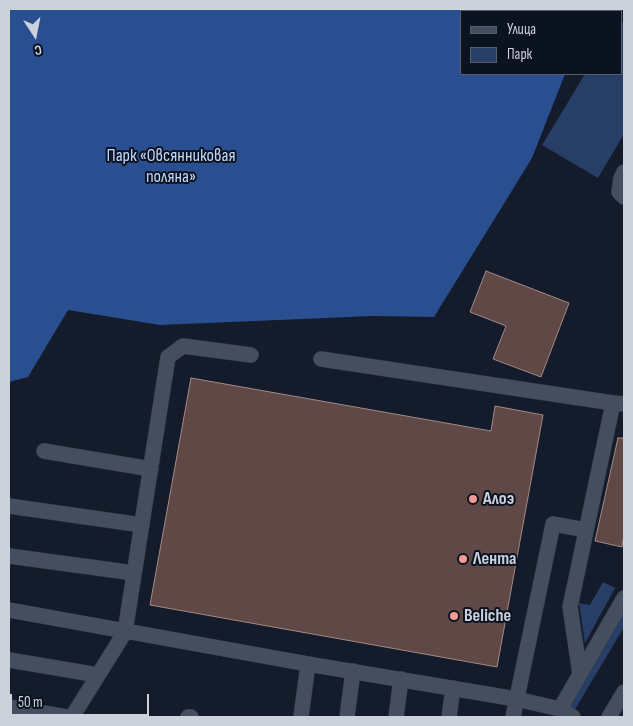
<!DOCTYPE html>
<html>
<head>
<meta charset="utf-8">
<style>
  body { margin:0 }
  #map { position:relative; width:633px; height:726px; overflow:hidden; background:#141c2b; font-family:"Sofia Sans Condensed",sans-serif }
  canvas { display:block }
  .frame { position:absolute; inset:0; border:10px solid #ccd2dc; pointer-events:none }
  .legend { position:absolute; left:460px; top:10px; width:162px; height:65px; box-sizing:border-box; background:#0b1321; border:1px solid #585f6c; margin:0; padding:6px 9px; list-style:none; font-size:15px; color:#ccd2dc }
  .legend li { display:flex; align-items:center; gap:10px; height:25px }
  .legend b { width:25px; border:1px solid #585f6c }
  .north { position:absolute; left:10px; top:10px; width:50px; height:50px; -webkit-text-stroke:4px #0b1321; paint-order:stroke; rotate:169deg; font-size:14px; font-weight:700; line-height:20px; text-align:center; color:#ccd2dc }
  .north::after { content:''; display:block; margin:auto; width:18px; height:22px; background:#ccd2dc; clip-path:polygon(50% 0,100% 100%,50% 72%,0 100%) }
  .scale { position:absolute; left:10px; top:694px; width:139px; height:22px; box-sizing:border-box; border:2px solid #ccd2dc; border-top:0; padding-left:6px; font-size:15px; line-height:18px; white-space:nowrap; color:#ccd2dc; -webkit-text-stroke:4px #0b1321; paint-order:stroke }
</style>
</head>
<body>
<div id="map">
<canvas width="633" height="726"></canvas>
<div class="frame"></div>
<ul class="legend">
<li><b style="height:6px;background:#444e5f"></b>Улица</li>
<li><b style="height:14px;background:#273e67"></b>Парк</li>
</ul>
<div class="north">С</div>
<div class="scale">50 m</div>
</div>
<script>
const g = document.querySelector('canvas').getContext('2d');
g.lineJoin = 'round';
function paint(path, color) {
  g.fillStyle = color;
  g.fill(path, 'evenodd');
}
function toPath(rows) {
  const path = new Path2D();
  for (const r of rows) {
    path.moveTo(r[0], r[1]);
    for (let i = 2; i < r.length; i += 2) path.lineTo(r[i], r[i + 1]);
  }
  return path;
}
function strokePath(path, color, width, dash) {
  g.strokeStyle = color;
  g.lineWidth = width;
  g.lineCap = dash ? 'butt' : 'round';
  g.setLineDash(dash || []);
  g.stroke(path);
}
function write(font, color, halo, rows, align = 'center') {
  g.font = font + ' "Sofia Sans Condensed",sans-serif';
  g.lineWidth = 4;
  g.setLineDash([]);
  g.textBaseline = 'middle';
  g.strokeStyle = halo;
  g.fillStyle = color;
  for (const [text, x, y, turn = 0] of rows) {
    g.save();
    g.translate(x, y);
    g.rotate((+turn || 0) * Math.PI / 180);
    g.textAlign = isNaN(turn) ? turn : align;
    if (halo) g.strokeText(text, 0, 0);
    g.fillText(text, 0, 0);
    g.restore();
  }
}
paint(toPath([
  [622,22,624,24,624,134,598,178,542,145,585,74,622,74],
  [603,582,615,588,585,643,579,603,590,605],
  [624,610,624,627,574,711,567,706]
]), '#273e67');
paint(toPath([
  [9,9,590,9,589,11,462,11,462,74,565,74,532,158,434,317,373,316,160,325,68,310,28,377,9,382]
]), '#2a4f90');
const building = toPath([
  [486,271,569,303,541,377,493,359,506,326,470,312,486,271],
  [191,378,491,431,495,406,543,415,497,667,150,605,191,378],
  [618,438,624,438,624,535,622,547,595,541,618,438]
]);
paint(building, '#5f4846');
strokePath(building, '#a38986', 1);
const minor = toPath([
  [624,172,621,178,619,192,624,197],
  [321,359,613,403],
  [44,451,151,469],
  [9,506,142,525],
  [9,556,134,573],
  [9,610,308,664,516,699,560,709,573,717],
  [9,660,98,675],
  [580,674,570,607,613,403,624,404],
  [9,707,67,717],
  [560,709,624,598],
  [72,717,125,632,168,357,183,346,251,355],
  [188,717,191,717],
  [301,717,308,664],
  [347,717,353,671],
  [396,717,401,679],
  [449,717,453,688],
  [513,717,553,524,586,530],
  [609,717,624,692]
]);
strokePath(minor, '#323743', 16);
strokePath(minor, '#444e5f', 15);
for (const [x, y, r, color] of [
  [473,499,5,"#f59c92"],
  [463,559,5,"#f59c92"],
  [454,616,5,"#f59c92"]
]) {
  const dot = new Path2D();
  dot.arc(x, y, r, 0, 2 * Math.PI);
  g.fillStyle = color;
  g.fill(dot);
  strokePath(dot, '#0b1321', 2);
}
write('18px', '#c1d8fe', '#0b1321', [
  ["Парк «Овсянниковая",171,156],
  ["поляна»",171,177]
]);
write('bold 18px', '#ccd2dc', '#0b1321', [
  ["Алоэ",483,499],
  ["Лента",473,559],
  ["Beliche",464,616]
], 'left');
</script>
</body>
</html>
